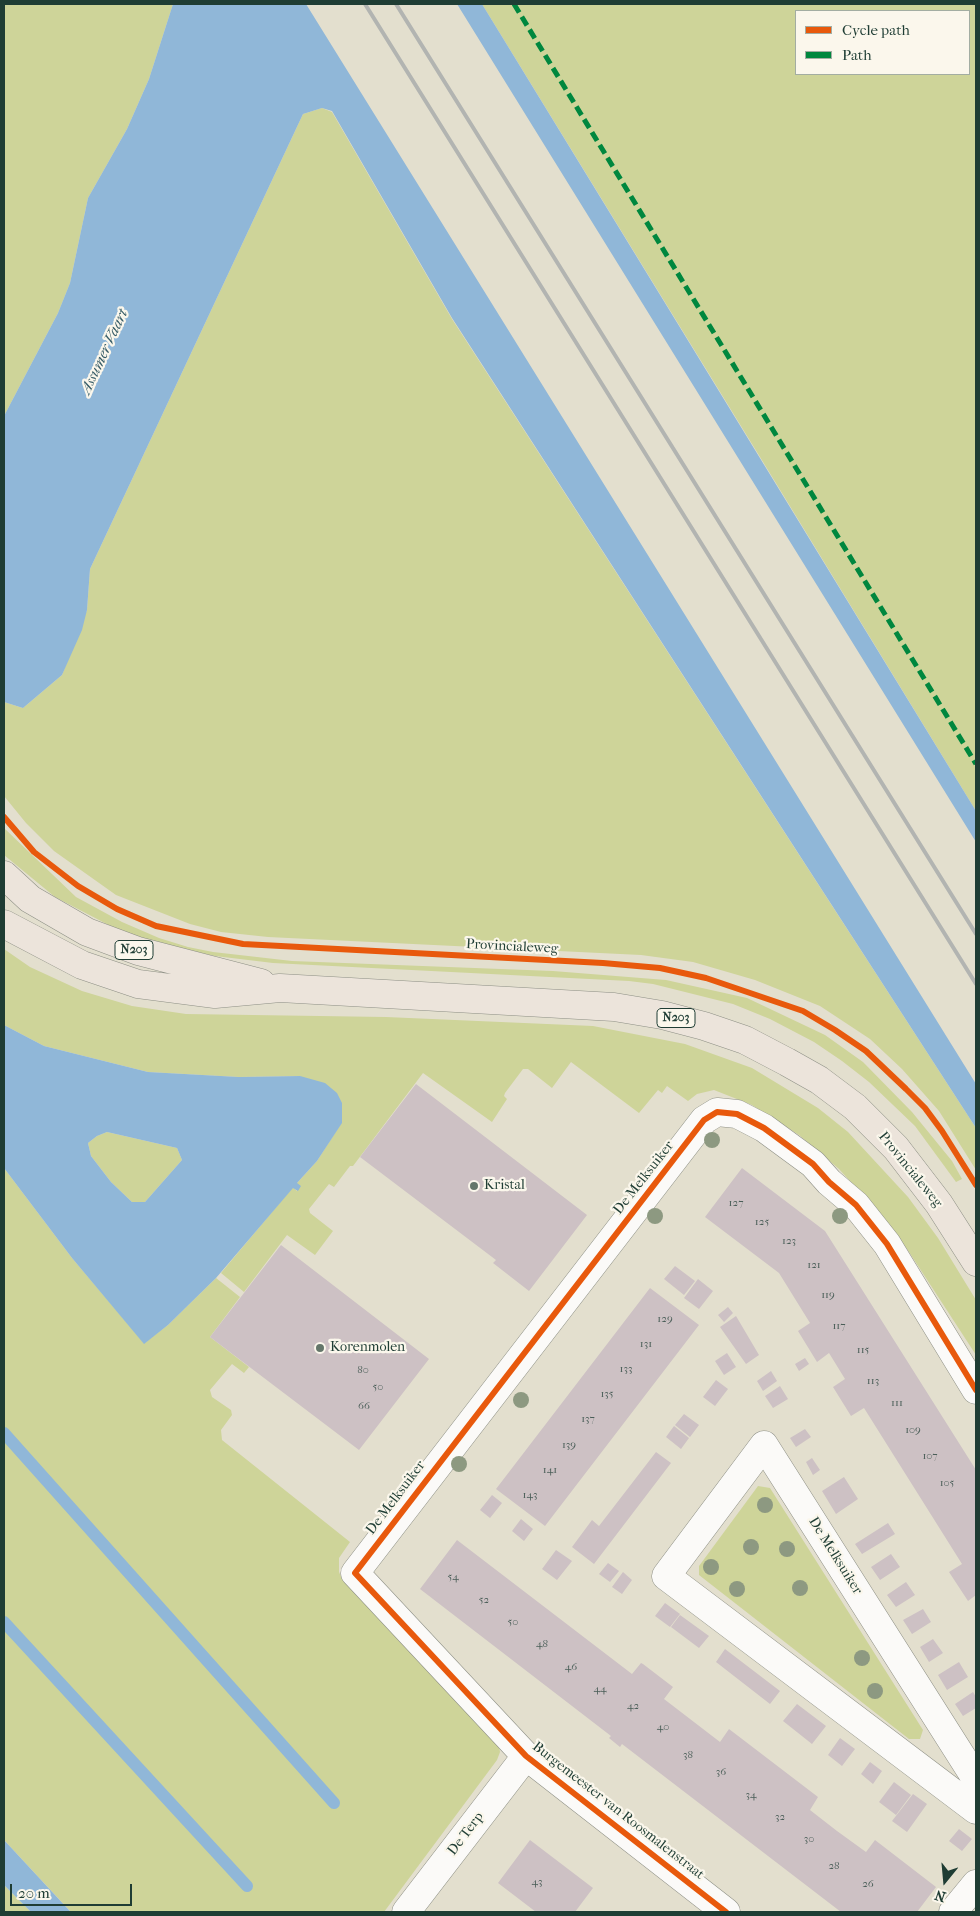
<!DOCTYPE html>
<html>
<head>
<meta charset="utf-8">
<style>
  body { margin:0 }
  #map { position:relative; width:980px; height:1916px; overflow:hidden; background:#e3dfce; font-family:"IM FELL French Canon",serif }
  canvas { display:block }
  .frame { position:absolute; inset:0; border:5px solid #1f3d34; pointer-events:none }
  .legend { position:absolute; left:795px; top:10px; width:175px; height:65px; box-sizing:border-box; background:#fbf7ec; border:1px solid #a3ada2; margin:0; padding:6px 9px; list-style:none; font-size:15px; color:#1f3d34 }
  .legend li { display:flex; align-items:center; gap:10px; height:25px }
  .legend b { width:25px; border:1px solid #a3ada2 }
  .north { position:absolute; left:920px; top:1856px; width:50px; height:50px; -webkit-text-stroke:4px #fbf7ec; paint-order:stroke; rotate:197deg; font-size:14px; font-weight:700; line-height:20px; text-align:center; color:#1f3d34 }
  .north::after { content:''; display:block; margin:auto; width:18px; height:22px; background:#1f3d34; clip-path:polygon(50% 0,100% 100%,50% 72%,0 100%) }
  .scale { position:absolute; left:10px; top:1884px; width:122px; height:22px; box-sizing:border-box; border:2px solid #1f3d34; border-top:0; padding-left:6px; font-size:15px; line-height:18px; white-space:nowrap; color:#1f3d34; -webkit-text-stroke:4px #fbf7ec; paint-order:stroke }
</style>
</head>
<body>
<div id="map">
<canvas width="980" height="1916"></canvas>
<div class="frame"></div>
<ul class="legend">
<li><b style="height:6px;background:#e8590c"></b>Cycle path</li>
<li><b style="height:6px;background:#00873e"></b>Path</li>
</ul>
<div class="north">N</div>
<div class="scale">20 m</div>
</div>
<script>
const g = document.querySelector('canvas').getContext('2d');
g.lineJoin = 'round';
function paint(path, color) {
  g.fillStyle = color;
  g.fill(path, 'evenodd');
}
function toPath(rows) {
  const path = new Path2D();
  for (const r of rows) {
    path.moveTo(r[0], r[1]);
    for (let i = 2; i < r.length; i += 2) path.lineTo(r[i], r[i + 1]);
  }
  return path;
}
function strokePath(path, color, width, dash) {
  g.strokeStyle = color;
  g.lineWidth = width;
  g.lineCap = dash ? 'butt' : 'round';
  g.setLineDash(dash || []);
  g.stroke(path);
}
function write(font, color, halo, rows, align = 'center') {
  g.font = font + ' "IM FELL French Canon",serif';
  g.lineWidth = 4.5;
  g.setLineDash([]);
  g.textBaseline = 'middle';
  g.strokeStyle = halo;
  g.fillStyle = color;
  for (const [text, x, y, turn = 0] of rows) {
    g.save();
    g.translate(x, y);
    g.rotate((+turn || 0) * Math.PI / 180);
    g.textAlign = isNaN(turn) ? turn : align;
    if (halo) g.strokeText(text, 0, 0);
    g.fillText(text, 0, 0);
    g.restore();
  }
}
paint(toPath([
  [4,4,173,4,149,79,127,129,88,198,70,283,58,313,4,416],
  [482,4,976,4,976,811,760,457],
  [796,11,969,11,969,74,796,74],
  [322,108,332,112,452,319,976,1128,976,1170,939,1111,902,1069,870,1039,820,1006,755,980,693,962,641,955,268,937,221,932,190,924,116,895,54,851,26,823,4,796,4,702,23,708,62,675,87,610,90,569,303,114],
  [4,828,76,897,122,922,159,938,188,947,213,952,292,961,553,971,666,980,747,998,825,1035,863,1062,912,1112,952,1161,962,1179,956,1182,915,1126,869,1082,842,1061,814,1042,770,1019,733,1004,653,984,629,981,273,963,215,956,177,948,120,931,55,897,4,855],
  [4,949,30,967,82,991,132,1006,186,1014,386,1017,593,1026,685,1044,752,1068,818,1108,848,1132,908,1197,938,1238,976,1300,976,1355,909,1252,877,1211,839,1169,799,1135,752,1105,714,1090,697,1094,688,1101,667,1086,662,1093,658,1090,639,1113,571,1062,552,1088,528,1069,523,1069,505,1093,504,1096,507,1099,492,1122,423,1073,353,1166,350,1166,334,1187,329,1184,309,1209,310,1213,333,1231,315,1255,287,1235,244,1292,221,1273,293,1187,297,1191,297,1183,317,1161,342,1122,300,1076,239,1077,148,1072,44,1046,4,1025],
  [107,1132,177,1148,182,1160,145,1202,132,1202,111,1182,91,1156,88,1143,97,1136],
  [4,1168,72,1258,144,1343,168,1325,216,1278,240,1297,210,1337,249,1367,244,1373,232,1364,210,1390,212,1397,231,1410,232,1415,221,1430,222,1440,350,1542,339,1558,339,1572,342,1579,497,1736,500,1752,497,1760,384,1912,71,1912,4,1840],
  [758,1486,770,1488,923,1730,920,1739,909,1739,699,1575,699,1566],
  [4,1885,31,1912,4,1912]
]), '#ced499');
paint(toPath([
  [173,4,306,4,976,1084,976,1128,452,318,332,111,322,108,303,114,90,569,87,610,82,630,62,675,23,708,4,702,4,416,58,313,70,283,88,198,127,129,149,79],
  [457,4,482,4,976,811,976,842],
  [4,1025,44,1046,148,1072,239,1077,300,1076,325,1083,337,1093,342,1103,342,1123,317,1161,297,1183,301,1186,298,1191,293,1188,216,1278,168,1325,144,1344,72,1258,4,1168],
  [107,1132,177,1148,182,1160,145,1202,132,1202,111,1182,91,1156,88,1143,97,1136],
  [4,1840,68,1909,71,1912,31,1912,4,1885]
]), '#90b7d8');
strokePath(toPath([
  [4,1433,334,1803],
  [4,1622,247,1886]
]), '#90b7d8', 12);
paint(toPath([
  [416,1084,587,1215,529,1291,493,1263,496,1260,360,1157],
  [742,1168,825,1231,976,1470,976,1595,968,1601,949,1572,962,1564,864,1408,851,1416,833,1387,845,1379,829,1353,817,1362,798,1331,810,1323,779,1273,705,1217],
  [281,1245,429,1359,359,1450,210,1337],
  [675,1266,695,1281,684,1295,664,1279],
  [698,1279,713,1291,699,1309,684,1298],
  [650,1288,699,1325,545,1526,496,1489],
  [728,1307,733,1313,724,1322,718,1315],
  [736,1316,759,1355,746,1364,720,1327],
  [727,1353,736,1367,724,1375,715,1361],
  [805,1358,809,1364,799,1371,795,1364],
  [771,1371,777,1381,763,1391,757,1381],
  [716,1380,728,1389,715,1406,703,1397],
  [780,1386,788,1399,773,1408,765,1396],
  [684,1414,699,1425,690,1437,675,1425],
  [674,1426,689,1438,681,1449,666,1437],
  [805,1429,811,1437,796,1447,790,1438],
  [656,1452,671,1463,594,1564,572,1547,592,1520,599,1526],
  [812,1458,820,1470,813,1475,806,1462],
  [844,1477,858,1499,836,1514,822,1491],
  [492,1495,502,1503,490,1518,480,1510],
  [521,1519,533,1529,524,1541,512,1531],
  [888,1523,895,1534,862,1554,855,1544],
  [457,1540,632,1674,641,1663,643,1664,673,1687,664,1699,720,1742,729,1729,818,1797,810,1810,837,1831,866,1852,875,1840,936,1887,917,1912,841,1912,622,1744,620,1747,609,1738,611,1736,420,1589],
  [556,1550,572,1561,557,1580,542,1569],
  [891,1554,900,1567,880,1580,871,1567],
  [608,1563,619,1571,610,1582,599,1574],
  [623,1572,632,1580,622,1594,612,1587],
  [906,1582,915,1595,896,1607,887,1595],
  [665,1603,680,1614,670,1627,655,1616],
  [923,1609,931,1622,912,1634,903,1620],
  [680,1615,709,1636,699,1648,671,1627],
  [933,1639,943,1653,929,1662,920,1647],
  [725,1649,780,1691,770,1704,716,1662],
  [959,1662,968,1677,947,1690,938,1675],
  [973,1692,976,1697,976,1708,963,1716,955,1704],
  [797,1704,826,1726,812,1744,783,1721],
  [840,1738,855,1749,842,1766,828,1755],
  [870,1762,882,1771,873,1784,861,1774],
  [894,1782,911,1795,896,1815,879,1802],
  [913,1794,927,1804,907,1832,892,1821],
  [959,1829,972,1839,962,1851,949,1841],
  [530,1840,593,1888,575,1912,536,1912,498,1883]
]), '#cdc1c4');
const street = toPath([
  [976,1779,764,1445,666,1576,976,1810],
  [406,1912,526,1756],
  [726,1912,526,1756,355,1573,704,1120,717,1112,737,1114,764,1128,813,1164,829,1182,856,1205,887,1244,976,1390],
  [953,1912,976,1884]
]);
const primary = toPath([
  [4,875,30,899,87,932,138,951,261,983],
  [4,924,82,965,138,984,215,994,280,988,614,1007,662,1015,704,1026,745,1040,787,1062,819,1080,855,1107,896,1148,939,1204,976,1262]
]);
strokePath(street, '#8d8f85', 29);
strokePath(primary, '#8d8f85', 29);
strokePath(street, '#fbfaf8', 28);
strokePath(primary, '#ece4db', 28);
strokePath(toPath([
  [365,4,976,984],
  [396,4,976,934]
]), '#b2b4b1', 4);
strokePath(toPath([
  [514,4,976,764]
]), '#00873e', 5, [10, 5]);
strokePath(toPath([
  [4,817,34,852,78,886,117,909,156,926,243,944,603,963,660,968,706,978,803,1011,835,1030,866,1051,906,1089,925,1108,942,1131,976,1185],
  [726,1912,526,1756,355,1573,704,1120,717,1112,737,1114,764,1128,813,1164,829,1182,856,1205,887,1244,976,1390]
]), '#e8590c', 6);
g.fillStyle = '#8d9981';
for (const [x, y] of [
  [712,1140],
  [655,1216],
  [840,1216],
  [521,1400],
  [459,1464],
  [765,1505],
  [751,1547],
  [787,1549],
  [711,1567],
  [800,1588],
  [737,1589],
  [862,1658],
  [875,1691]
]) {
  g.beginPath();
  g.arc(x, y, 8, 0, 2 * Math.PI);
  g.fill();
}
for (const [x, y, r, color] of [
  [474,1186,5,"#64766a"],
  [320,1348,5,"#64766a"]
]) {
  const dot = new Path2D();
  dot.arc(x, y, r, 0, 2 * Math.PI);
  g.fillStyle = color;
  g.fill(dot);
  strokePath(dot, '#fbf7ec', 2);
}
write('11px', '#4a5e58', null, [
  ["127",736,1203],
  ["125",762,1222],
  ["123",789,1241],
  ["121",814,1265],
  ["119",828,1295],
  ["129",665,1319],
  ["117",839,1326],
  ["131",646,1344],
  ["115",863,1350],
  ["133",626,1369],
  ["80",363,1370],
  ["113",873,1381],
  ["50",378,1387],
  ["135",607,1394],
  ["111",897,1403],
  ["66",364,1406],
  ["137",588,1419],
  ["109",913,1430],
  ["139",569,1445],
  ["107",930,1456],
  ["141",550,1470],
  ["105",947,1483],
  ["143",530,1495],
  ["54",453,1577],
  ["52",484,1600],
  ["50",513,1622],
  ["48",542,1644],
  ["46",571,1667],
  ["44",600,1689],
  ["42",633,1706],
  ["40",663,1727],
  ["38",688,1755],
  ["36",721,1772],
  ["34",751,1795],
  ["32",780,1817],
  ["30",809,1839],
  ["28",834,1866],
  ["43",537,1882],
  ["26",868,1884]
]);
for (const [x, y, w] of [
  [134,950,38],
  [676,1018,38]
]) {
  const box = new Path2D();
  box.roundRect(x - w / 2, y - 9.5, w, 19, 4);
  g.fillStyle = '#fbf7ec';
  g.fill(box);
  strokePath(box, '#1f3d34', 1);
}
write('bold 12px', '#1f3d34', null, [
  ["N203",134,950],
  ["N203",676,1018]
]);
write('14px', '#1f3d34', '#fbf7ec', [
  ["Provincialeweg",512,947,3],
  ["Provincialeweg",910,1170,51],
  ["De Melksuiker",644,1178,-52],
  ["De Melksuiker",396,1498,-53],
  ["De Melksuiker",835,1556,58],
  ["Burgemeester van Roosmalenstraat",618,1811,38],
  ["De Terp",466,1834,-53]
]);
write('14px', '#1f3d34', '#fbf7ec', [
  ["Kristal",484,1186],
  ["Korenmolen",330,1348]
], 'left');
write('italic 15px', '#365c67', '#fbf7ec', [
  ["Assumer Vaart",105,352,-65]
]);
</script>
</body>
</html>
